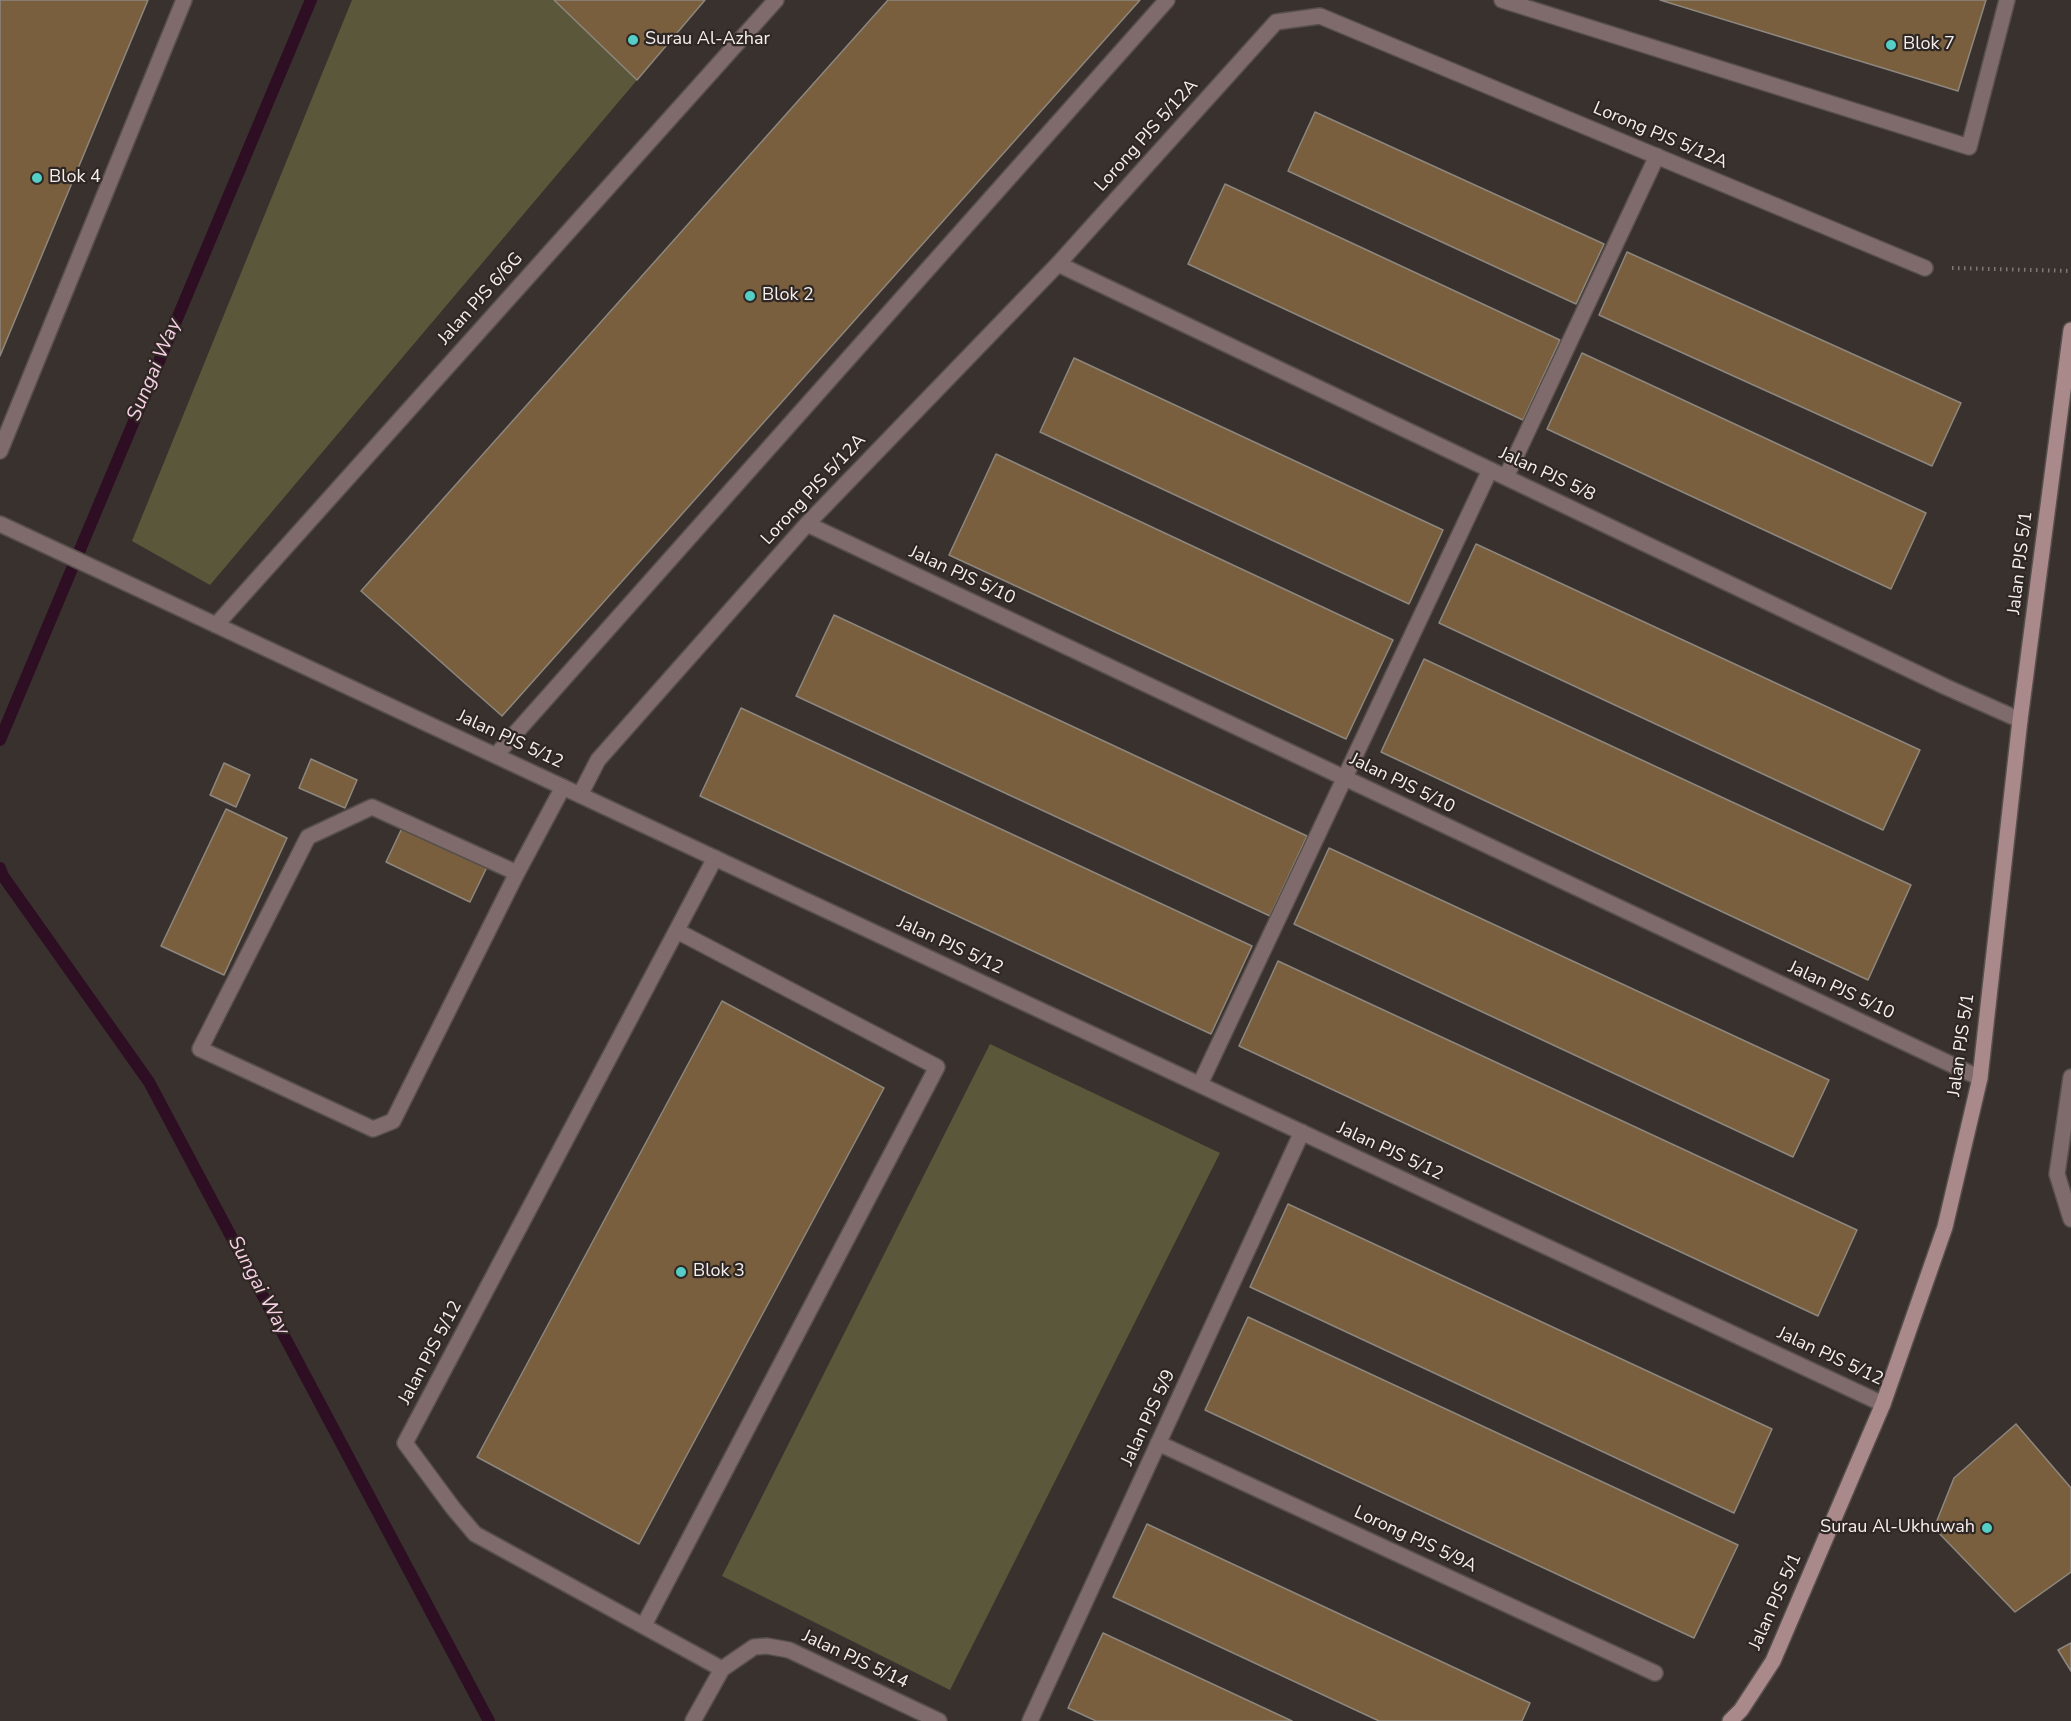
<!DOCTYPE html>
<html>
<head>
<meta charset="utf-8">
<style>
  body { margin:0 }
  canvas { display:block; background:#39312d }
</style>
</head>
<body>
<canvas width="2071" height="1721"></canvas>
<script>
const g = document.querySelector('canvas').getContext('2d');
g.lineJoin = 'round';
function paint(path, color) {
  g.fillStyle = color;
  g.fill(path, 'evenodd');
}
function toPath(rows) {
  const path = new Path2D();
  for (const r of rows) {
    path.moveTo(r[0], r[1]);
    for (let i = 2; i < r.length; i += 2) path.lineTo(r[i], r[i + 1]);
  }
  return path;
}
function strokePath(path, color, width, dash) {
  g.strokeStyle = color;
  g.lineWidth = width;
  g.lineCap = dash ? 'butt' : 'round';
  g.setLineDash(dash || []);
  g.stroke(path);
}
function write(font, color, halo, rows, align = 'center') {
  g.font = font + ' "Nunito Sans",sans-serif';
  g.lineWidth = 4.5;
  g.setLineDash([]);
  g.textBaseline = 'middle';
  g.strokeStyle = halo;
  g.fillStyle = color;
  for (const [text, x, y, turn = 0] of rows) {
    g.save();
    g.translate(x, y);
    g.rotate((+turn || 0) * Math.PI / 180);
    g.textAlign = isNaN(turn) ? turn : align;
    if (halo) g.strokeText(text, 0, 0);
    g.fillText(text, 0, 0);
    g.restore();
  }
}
paint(toPath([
  [352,0,554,0,637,80,210,585,132,541],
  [990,1044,1220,1153,950,1690,722,1576]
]), '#5b573a');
strokePath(toPath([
  [0,740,311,0],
  [0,868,3,876,149,1082,489,1721]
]), '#2e0e22', 12);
const building = toPath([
  [0,0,148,0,0,356,0,0],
  [554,0,705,0,637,80,554,0],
  [888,0,1140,0,502,716,361,591,888,0],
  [1660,0,1986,0,1958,91,1660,0],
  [1315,112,1604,244,1576,304,1288,171,1315,112],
  [1225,184,1560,340,1523,420,1188,264,1225,184],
  [1627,252,1961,403,1932,466,1599,315,1627,252],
  [1582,353,1926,513,1891,589,1547,429,1582,353],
  [1074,358,1443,530,1409,604,1040,432,1074,358],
  [996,454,1393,640,1346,739,949,555,996,454],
  [1476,544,1920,750,1883,830,1439,623,1476,544],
  [834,615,1307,836,1270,916,796,696,834,615],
  [1424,659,1911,885,1868,980,1381,752,1424,659],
  [741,708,1252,946,1211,1034,700,796,741,708],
  [311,759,357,780,345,808,299,788,311,759],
  [224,763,250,775,236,807,210,795,224,763],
  [226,809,287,838,224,975,161,946,226,809],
  [402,828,487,867,470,902,386,862,402,828],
  [1329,848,1829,1080,1793,1157,1294,924,1329,848],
  [1278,961,1857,1230,1818,1316,1239,1046,1278,961],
  [722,1001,884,1088,639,1544,477,1457,722,1001],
  [1288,1204,1772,1429,1734,1513,1250,1287,1288,1204],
  [1248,1317,1738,1545,1694,1638,1205,1410,1248,1317],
  [2016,1424,2071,1488,2071,1572,2015,1612,1934,1528,1954,1478,2016,1424],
  [1147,1524,1530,1703,1522,1721,1379,1721,1113,1597,1147,1524],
  [1103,1633,1292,1721,1096,1721,1068,1708,1103,1633],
  [2071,1643,2071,1671,2058,1650,2071,1643]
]);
paint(building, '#795f3d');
strokePath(building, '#8d877f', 1.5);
const lane = toPath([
  [1502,0,1969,147,2007,0],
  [0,451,184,0],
  [1506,477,1657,156],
  [216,625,776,0],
  [496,755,1167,0],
  [715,858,405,1443,453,1508,475,1534,722,1669],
  [517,873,372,807,308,837,200,1049,373,1129,393,1121,517,873,563,787],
  [1200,1084,1490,470],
  [644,1625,937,1067,677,931]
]);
const street = toPath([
  [1058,264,1946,687,2020,720],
  [0,524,1883,1404],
  [807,524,1980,1078],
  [580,795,598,760,807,524,1058,264,1276,22,1320,16,1925,268],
  [2071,1077,2057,1174,2071,1219],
  [1158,1443,1655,1673],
  [693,1721,722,1669,754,1647,767,1646,789,1650,939,1721],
  [1030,1721,1302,1132]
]);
const secondary = toPath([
  [1730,1721,1741,1710,1773,1661,1883,1404,1945,1227,1980,1078,2020,720,2071,330]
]);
strokePath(lane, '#574f4c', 18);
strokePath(street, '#574f4c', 18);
strokePath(secondary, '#574f4c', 18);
strokePath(toPath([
  [1952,268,2071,271]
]), '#7f7875', 4, [1.5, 4.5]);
strokePath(lane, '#7f6a6c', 15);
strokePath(street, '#7f6a6c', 15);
strokePath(secondary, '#aa898b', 15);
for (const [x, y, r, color] of [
  [633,40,6,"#55cec5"],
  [1891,45,6,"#55cec5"],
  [37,178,6,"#55cec5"],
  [750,296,6,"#55cec5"],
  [681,1272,6,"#55cec5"],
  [1987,1528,6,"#55cec5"]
]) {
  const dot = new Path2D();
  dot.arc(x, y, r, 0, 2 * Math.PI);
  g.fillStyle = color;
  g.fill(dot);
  strokePath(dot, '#2f2724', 2);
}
write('18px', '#f5efed', '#2f2724', [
  ["Surau Al-Azhar",645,40],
  ["Blok 7",1903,45],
  ["Blok 4",49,178],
  ["Blok 2",762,296],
  ["Blok 3",693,1272],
  ["Surau Al-Ukhuwah",1975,1528,"right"]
], 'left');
write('18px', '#f5efed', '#2f2724', [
  ["Lorong PJS 5/12A",1147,136,-48],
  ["Lorong PJS 5/12A",1660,136,23],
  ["Jalan PJS 6/6G",481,299,-48],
  ["Jalan PJS 5/8",1547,475,25],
  ["Lorong PJS 5/12A",814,490,-47],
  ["Jalan PJS 5/1",2021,563,-83],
  ["Jalan PJS 5/10",962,576,25],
  ["Jalan PJS 5/12",510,740,25],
  ["Jalan PJS 5/10",1402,784,26],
  ["Jalan PJS 5/12",950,946,25],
  ["Jalan PJS 5/10",1841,991,25],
  ["Jalan PJS 5/1",1962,1045,-82],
  ["Jalan PJS 5/12",1390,1152,25],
  ["Jalan PJS 5/12",431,1353,-62],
  ["Jalan PJS 5/12",1830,1357,25],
  ["Jalan PJS 5/9",1149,1418,-65],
  ["Lorong PJS 5/9A",1415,1540,25],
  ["Jalan PJS 5/1",1776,1602,-66],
  ["Jalan PJS 5/14",855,1660,25]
]);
write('italic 20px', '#f8d0e5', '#2f2724', [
  ["Sungai Way",155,370,-67],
  ["Sungai Way",258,1286,62]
]);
</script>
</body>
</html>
